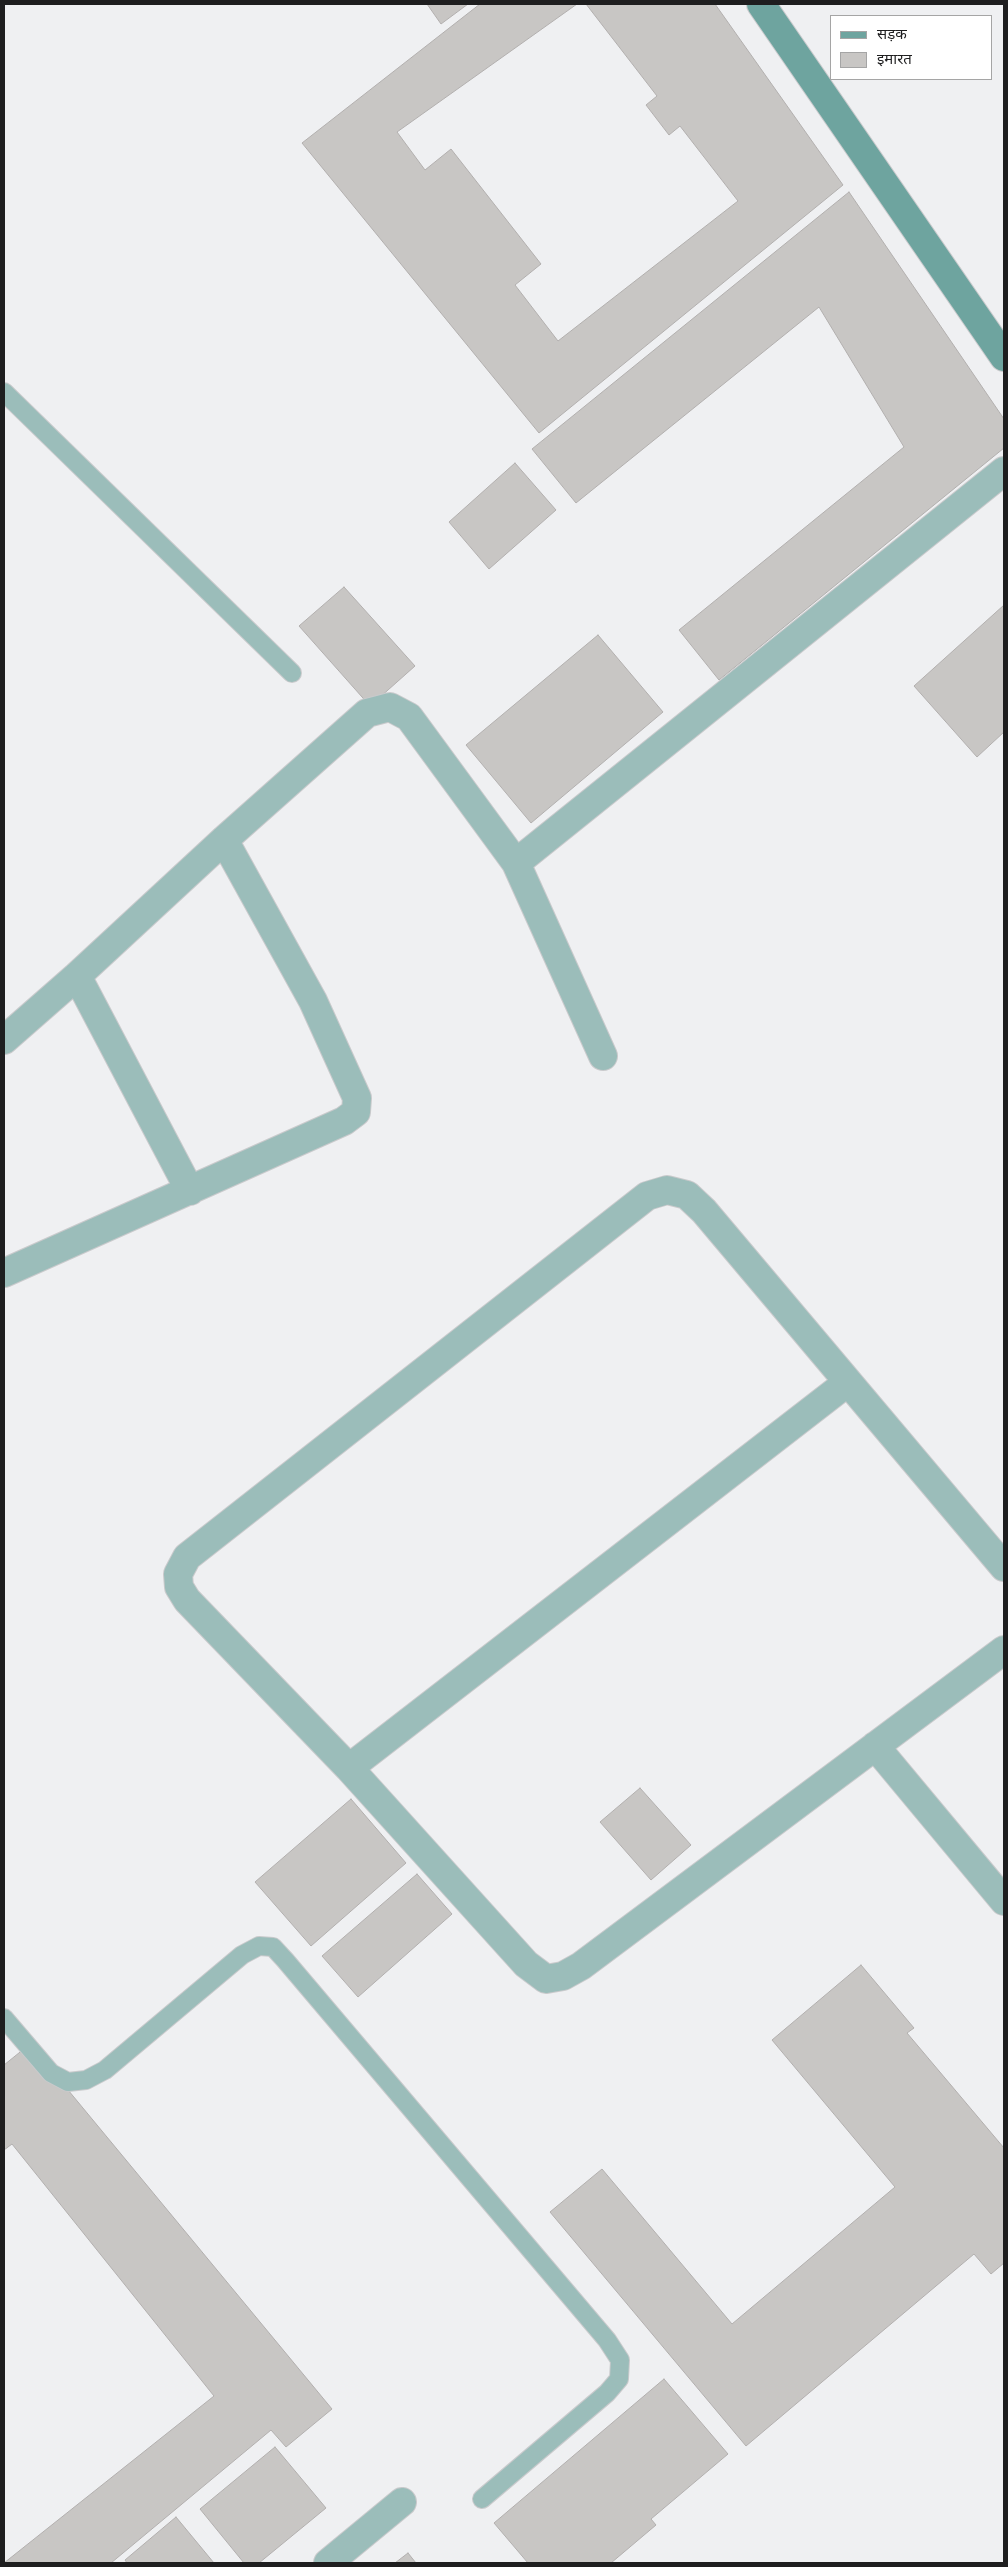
<!DOCTYPE html>
<html>
<head>
<meta charset="utf-8">
<style>
  body { margin:0 }
  #map { position:relative; width:1008px; height:2567px; overflow:hidden; background:#eff0f2; font-family:Barlow,"Noto Sans Devanagari",sans-serif }
  canvas { display:block }
  .frame { position:absolute; inset:0; border:5px solid #1e1e1f; pointer-events:none }
  .legend { position:absolute; left:830px; top:15px; width:162px; height:65px; box-sizing:border-box; background:#fff; border:1px solid #a5a5a5; margin:0; padding:6px 9px; list-style:none; font-size:15px; color:#1e1e1f }
  .legend li { display:flex; align-items:center; gap:10px; height:25px }
  .legend b { width:25px; border:1px solid #a5a5a5 }
</style>
</head>
<body>
<div id="map">
<canvas width="1008" height="2567"></canvas>
<div class="frame"></div>
<ul class="legend">
<li><b style="height:6px;background:#6ea49f"></b>सड़क</li>
<li><b style="height:14px;background:#c8c6c4"></b>इमारत</li>
</ul>
</div>
<script>
const g = document.querySelector('canvas').getContext('2d');
g.lineJoin = 'round';
function paint(path, color) {
  g.fillStyle = color;
  g.fill(path, 'evenodd');
}
function toPath(rows) {
  const path = new Path2D();
  for (const r of rows) {
    path.moveTo(r[0], r[1]);
    for (let i = 2; i < r.length; i += 2) path.lineTo(r[i], r[i + 1]);
  }
  return path;
}
function strokePath(path, color, width, dash) {
  g.strokeStyle = color;
  g.lineWidth = width;
  g.lineCap = dash ? 'butt' : 'round';
  g.setLineDash(dash || []);
  g.stroke(path);
}
const building = toPath([
  [427,4,468,4,441,24,427,4],
  [480,4,577,4,397,132,425,170,451,149,541,264,515,285,558,341,738,201,680,126,669,135,646,105,657,96,586,4,715,4,843,185,539,433,302,143,480,4],
  [849,192,1004,419,1004,448,719,680,679,630,904,447,819,307,576,503,532,449,849,192],
  [515,463,556,510,489,569,449,522,515,463],
  [344,587,415,666,370,706,299,626,344,587],
  [1004,605,1004,732,977,757,914,686,1004,605],
  [598,635,663,712,531,823,466,745,598,635],
  [640,1788,691,1845,651,1880,600,1822,640,1788],
  [351,1799,406,1863,311,1946,255,1882,351,1799],
  [417,1874,452,1914,358,1997,322,1956,417,1874],
  [861,1965,914,2028,907,2033,1004,2148,1004,2263,991,2274,974,2254,746,2446,550,2212,602,2169,732,2324,895,2187,772,2040,861,1965],
  [30,2044,332,2409,286,2447,271,2430,111,2563,4,2563,214,2396,12,2144,4,2150,4,2065,30,2044],
  [664,2379,728,2454,651,2519,656,2525,611,2563,528,2563,494,2523,664,2379],
  [275,2447,326,2508,259,2563,244,2563,200,2509,275,2447],
  [176,2517,214,2563,127,2563,125,2560,176,2517],
  [408,2553,416,2563,395,2563,408,2553]
]);
paint(building, '#c8c6c4');
strokePath(building, '#b2afae', 1);
const lane = toPath([
  [4,392,292,673],
  [4,2018,51,2073,68,2082,86,2080,105,2070,242,1955,259,1946,273,1947,285,1960,607,2340,620,2360,619,2379,607,2393,482,2499]
]);
const street = toPath([
  [516,863,1004,471],
  [77,976,190,1191],
  [4,1040,77,976,224,840,367,713,390,707,409,717,516,863,603,1056],
  [4,1273,344,1121,356,1112,357,1098,313,1001,224,840],
  [1004,1567,704,1211,687,1195,667,1190,647,1196,187,1557,178,1574,179,1587,187,1600,349,1768,526,1964,546,1979,563,1976,581,1966,1004,1650],
  [875,1746,1004,1901],
  [349,1768,848,1382],
  [328,2563,402,2502]
]);
const secondary = toPath([
  [761,4,1004,357]
]);
strokePath(lane, '#c9cacc', 20);
strokePath(street, '#c9cacc', 30);
strokePath(secondary, '#c9cacc', 30);
strokePath(lane, '#9bbdba', 18);
strokePath(street, '#9bbdba', 28);
strokePath(secondary, '#6ea49f', 28);
</script>
</body>
</html>
